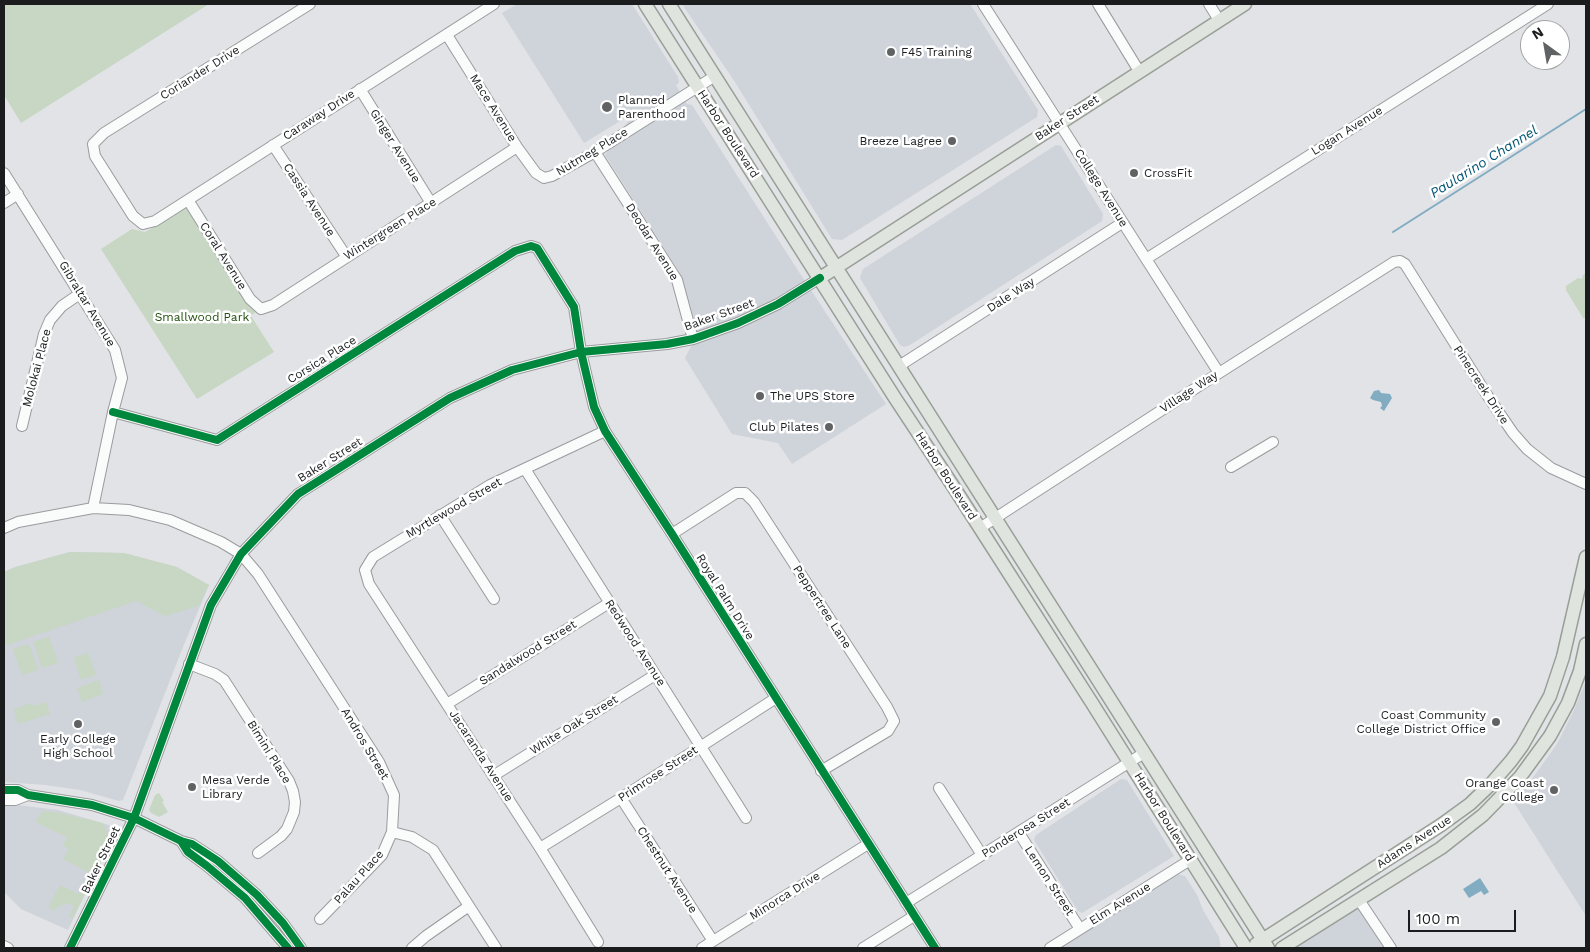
<!DOCTYPE html>
<html>
<head>
<meta charset="utf-8">
<style>
  body { margin:0 }
  #map { position:relative; width:1590px; height:952px; overflow:hidden; background:#e1e3e6; font-family:"Work Sans",sans-serif }
  canvas { display:block }
  .frame { position:absolute; inset:0; border:5px solid #1b1c1e; pointer-events:none }
  .north { position:absolute; left:1520px; top:20px; width:50px; height:50px; box-sizing:border-box; background:#fff; border:1px solid #a4a4a5; border-radius:50%; rotate:328deg; font-size:14px; font-weight:700; line-height:20px; text-align:center; color:#1b1c1e }
  .north::after { content:''; display:block; margin:auto; width:18px; height:22px; background:#606264; clip-path:polygon(50% 0,100% 100%,50% 72%,0 100%) }
  .scale { position:absolute; left:1408px; top:910px; width:108px; height:22px; box-sizing:border-box; border:2px solid #1b1c1e; border-top:0; padding-left:6px; font-size:15px; line-height:18px; white-space:nowrap; color:#1b1c1e; -webkit-text-stroke:4px #fff; paint-order:stroke }
</style>
</head>
<body>
<div id="map">
<canvas width="1590" height="952"></canvas>
<div class="frame"></div>
<div class="north">N</div>
<div class="scale">100 m</div>
</div>
<script>
const g = document.querySelector('canvas').getContext('2d');
g.lineJoin = 'round';
function paint(path, color) {
  g.fillStyle = color;
  g.fill(path, 'evenodd');
}
function toPath(rows) {
  const path = new Path2D();
  for (const r of rows) {
    path.moveTo(r[0], r[1]);
    for (let i = 2; i < r.length; i += 2) path.lineTo(r[i], r[i + 1]);
  }
  return path;
}
function strokePath(path, color, width, dash) {
  g.strokeStyle = color;
  g.lineWidth = width;
  g.lineCap = dash ? 'butt' : 'round';
  g.setLineDash(dash || []);
  g.stroke(path);
}
function write(font, color, halo, rows, align = 'center') {
  g.font = font + ' "Work Sans",sans-serif';
  g.lineWidth = 5;
  g.setLineDash([]);
  g.textBaseline = 'middle';
  g.strokeStyle = halo;
  g.fillStyle = color;
  for (const [text, x, y, turn = 0] of rows) {
    g.save();
    g.translate(x, y);
    g.rotate((+turn || 0) * Math.PI / 180);
    g.textAlign = isNaN(turn) ? turn : align;
    if (halo) g.strokeText(text, 0, 0);
    g.fillText(text, 0, 0);
    g.restore();
  }
}
paint(toPath([
  [517,4,632,4,678,77,679,83,676,85,687,104,692,105,795,266,886,404,792,464,778,443,732,434,685,358,698,332,680,273,605,155,631,117,630,115,584,143,502,13],
  [682,4,970,4,1038,110,1037,117,842,240,832,239,735,82],
  [1056,145,1061,146,1103,214,1102,221,910,345,904,347,900,345,860,278,863,269],
  [70,552,124,553,176,567,209,585,185,642,123,800,119,801,80,790,46,785,4,782,4,572,15,567],
  [1586,681,1586,916,1513,801,1532,779,1557,744,1574,710],
  [1121,779,1127,780,1174,856,1082,913,1078,911,1034,840,1036,835],
  [17,805,58,810,112,826,114,828,114,832,68,930,21,909,4,892,4,806],
  [1177,874,1185,876,1197,895,1203,910,1219,937,1221,948,1056,948],
  [1357,905,1384,948,1290,948]
]), '#cfd3da');
paint(toPath([
  [4,4,209,4,21,123,4,95],
  [188,205,257,311,251,316,274,352,197,399,101,249,132,229,145,232,154,227],
  [1586,273,1586,318,1583,318,1566,290,1566,286,1578,278,1582,279,1583,275],
  [70,552,124,553,177,567,209,585,198,606,165,616,136,601,4,646,4,572,16,567],
  [49,637,58,663,42,668,33,642],
  [29,644,38,670,22,675,13,649],
  [88,653,96,675,81,680,74,657],
  [99,680,103,694,82,702,77,688],
  [46,702,50,714,18,724,14,709,31,703,33,706],
  [159,793,164,801,162,802,168,812,159,817,151,813,149,810,155,795],
  [43,811,60,813,103,823,111,840,96,874,94,875,63,859,69,849,63,846,67,837,35,822],
  [88,876,93,879,73,918,69,917,74,906,65,903,54,910,49,909,49,906,60,885,79,894,82,887,81,886]
]), '#c7d7c3');
paint(toPath([
  [1379,390,1381,393,1390,394,1392,398,1384,411,1380,408,1382,406,1381,402,1373,400,1370,398,1374,391],
  [1480,878,1489,892,1484,895,1481,891,1469,898,1463,889]
]), '#82acc2');
strokePath(toPath([
  [1393,232,1586,109]
]), '#82acc2', 2);
const minor = toPath([
  [310,4,104,133,93,144,95,156,133,216,143,224,155,221,494,4],
  [983,4,1219,373],
  [1098,4,1139,71],
  [1209,4,1219,20],
  [447,35,517,147,536,173,544,178,552,176,595,152,715,76],
  [360,89,431,203],
  [273,145,346,256],
  [595,152,677,280,693,339],
  [4,173,115,350,122,378,113,412,93,508],
  [188,200,250,299,261,309,273,305,517,147],
  [4,203,18,194],
  [1146,259,1548,4],
  [899,366,1122,223],
  [113,412,217,440,515,251,531,246,537,248,574,307,581,352,594,407,605,431,672,534,935,948],
  [22,426,44,334,50,320,62,306,81,293],
  [1231,467,1273,442],
  [525,469,746,818],
  [440,515,494,599],
  [4,528,18,522,93,508,129,510,170,520,221,542,241,554,258,574,379,762,394,795,392,832,412,837,433,850,496,948],
  [980,528,1219,373,1394,262,1400,261,1405,264,1487,395,1513,433,1527,449,1551,468,1586,484],
  [672,534,736,493,745,493,754,502,887,707,894,721,888,731,821,771],
  [189,664,215,674,224,680,289,781,293,791,295,802,294,812,287,829,281,836,258,853],
  [447,704,609,603],
  [493,776,655,675],
  [939,788,982,855],
  [4,790,18,790,28,795,92,805,134,818,181,841,192,844,218,861,257,895,283,923,301,948],
  [621,798,713,941],
  [4,800,15,800,28,795],
  [1019,833,1080,929],
  [181,841,188,852,207,866,245,898,288,948],
  [540,848,621,798,776,698],
  [1359,900,1391,948],
  [906,903,1144,753],
  [320,919,382,855,392,832],
  [598,942,540,848,369,584,365,570,373,557,490,485,605,431],
  [4,946,8,948],
  [70,948,134,818,211,605,241,554,298,494,450,398,512,370,581,352,667,344,693,339,738,323,778,304,820,278],
  [412,948,426,936,469,906],
  [702,948,868,844],
  [863,948,914,916],
  [1050,948,1190,860]
]);
const major = toPath([
  [645,4,895,398,953,486,1092,703,1246,948],
  [669,4,1268,948],
  [820,278,1245,4],
  [1256,944,1441,825,1470,804,1491,784,1511,761,1522,746,1550,696,1563,657,1586,557],
  [1282,948,1441,848,1483,815,1520,777,1550,736,1568,703,1580,671,1586,644]
]);
strokePath(minor, '#9a9b9d', 12);
strokePath(major, '#989f96', 15);
strokePath(minor, '#fafbfb', 10);
strokePath(major, '#e0e4df', 12);
strokePath(toPath([
  [113,412,217,440,515,251,531,246,537,248,574,307,581,352,594,407,605,431,672,534,935,948],
  [4,790,18,790,28,795,92,805,134,818,181,841,192,844,218,861,257,895,283,923,301,948],
  [181,841,188,852,207,866,245,898,288,948],
  [70,948,134,818,211,605,241,554,298,494,450,398,512,370,581,352,667,344,693,339,738,323,778,304,820,278]
]), '#00873e', 8);
for (const [x, y, r, color] of [
  [891,52,5,"#606264"],
  [607,107,6,"#606264"],
  [952,141,5,"#606264"],
  [1134,173,5,"#606264"],
  [760,396,5,"#606264"],
  [829,427,5,"#606264"],
  [1496,722,5,"#606264"],
  [78,724,5,"#606264"],
  [192,787,5,"#606264"],
  [1554,790,5,"#606264"]
]) {
  const dot = new Path2D();
  dot.arc(x, y, r, 0, 2 * Math.PI);
  g.fillStyle = color;
  g.fill(dot);
  strokePath(dot, '#fff', 2);
}
write('12px', '#1b1c1e', '#fff', [
  ["F45 Training",901,52],
  ["Planned",618,100],
  ["Parenthood",618,114],
  ["Breeze Lagree",942,141,"right"],
  ["CrossFit",1144,173],
  ["The UPS Store",770,396],
  ["Club Pilates",819,427,"right"],
  ["Coast Community",1486,715,"right"],
  ["College District Office",1486,729,"right"],
  ["Early College",78,739,"center"],
  ["High School",78,753,"center"],
  ["Mesa Verde",202,780],
  ["Library",202,794],
  ["Orange Coast",1544,783,"right"],
  ["College",1544,797,"right"]
], 'left');
write('12px', '#1b1c1e', '#fff', [
  ["Coriander Drive",200,73,-32],
  ["Mace Avenue",493,108,58],
  ["Caraway Drive",319,115,-33],
  ["Baker Street",1067,118,-33],
  ["Logan Avenue",1347,131,-32],
  ["Harbor Boulevard",728,134,57],
  ["Ginger Avenue",395,146,58],
  ["Nutmeg Place",592,152,-31],
  ["College Avenue",1101,188,58],
  ["Cassia Avenue",309,200,57],
  ["Wintergreen Place",390,229,-32],
  ["Deodar Avenue",652,242,58],
  ["Coral Avenue",223,256,58],
  ["Dale Way",1011,295,-33],
  ["Gibraltar Avenue",87,304,59],
  ["Baker Street",719,315,-20],
  ["Corsica Place",322,360,-32],
  ["Molokai Place",37,368,-75],
  ["Pinecreek Drive",1481,385,57],
  ["Village Way",1189,392,-33],
  ["Baker Street",330,460,-32],
  ["Harbor Boulevard",946,476,57],
  ["Myrtlewood Street",454,508,-30],
  ["Royal Palm Drive",725,597,58],
  ["Peppertree Lane",822,607,57],
  ["Redwood Avenue",635,643,57],
  ["Sandalwood Street",528,653,-32],
  ["White Oak Street",574,725,-32],
  ["Andros Street",365,744,59],
  ["Bimini Place",269,752,58],
  ["Jacaranda Avenue",481,756,57],
  ["Primrose Street",658,774,-33],
  ["Harbor Boulevard",1164,817,58],
  ["Ponderosa Street",1026,828,-32],
  ["Adams Avenue",1414,842,-33],
  ["Baker Street",101,860,-64],
  ["Chestnut Avenue",667,870,57],
  ["Palau Place",359,877,-48],
  ["Lemon Street",1049,881,57],
  ["Minorca Drive",785,896,-32],
  ["Elm Avenue",1120,904,-32]
]);
write('12px', '#214f0c', '#fff', [
  ["Smallwood Park",202,317]
]);
write('italic 14px', '#005473', '#fff', [
  ["Paularino Channel",1484,162,-32]
]);
</script>
</body>
</html>
